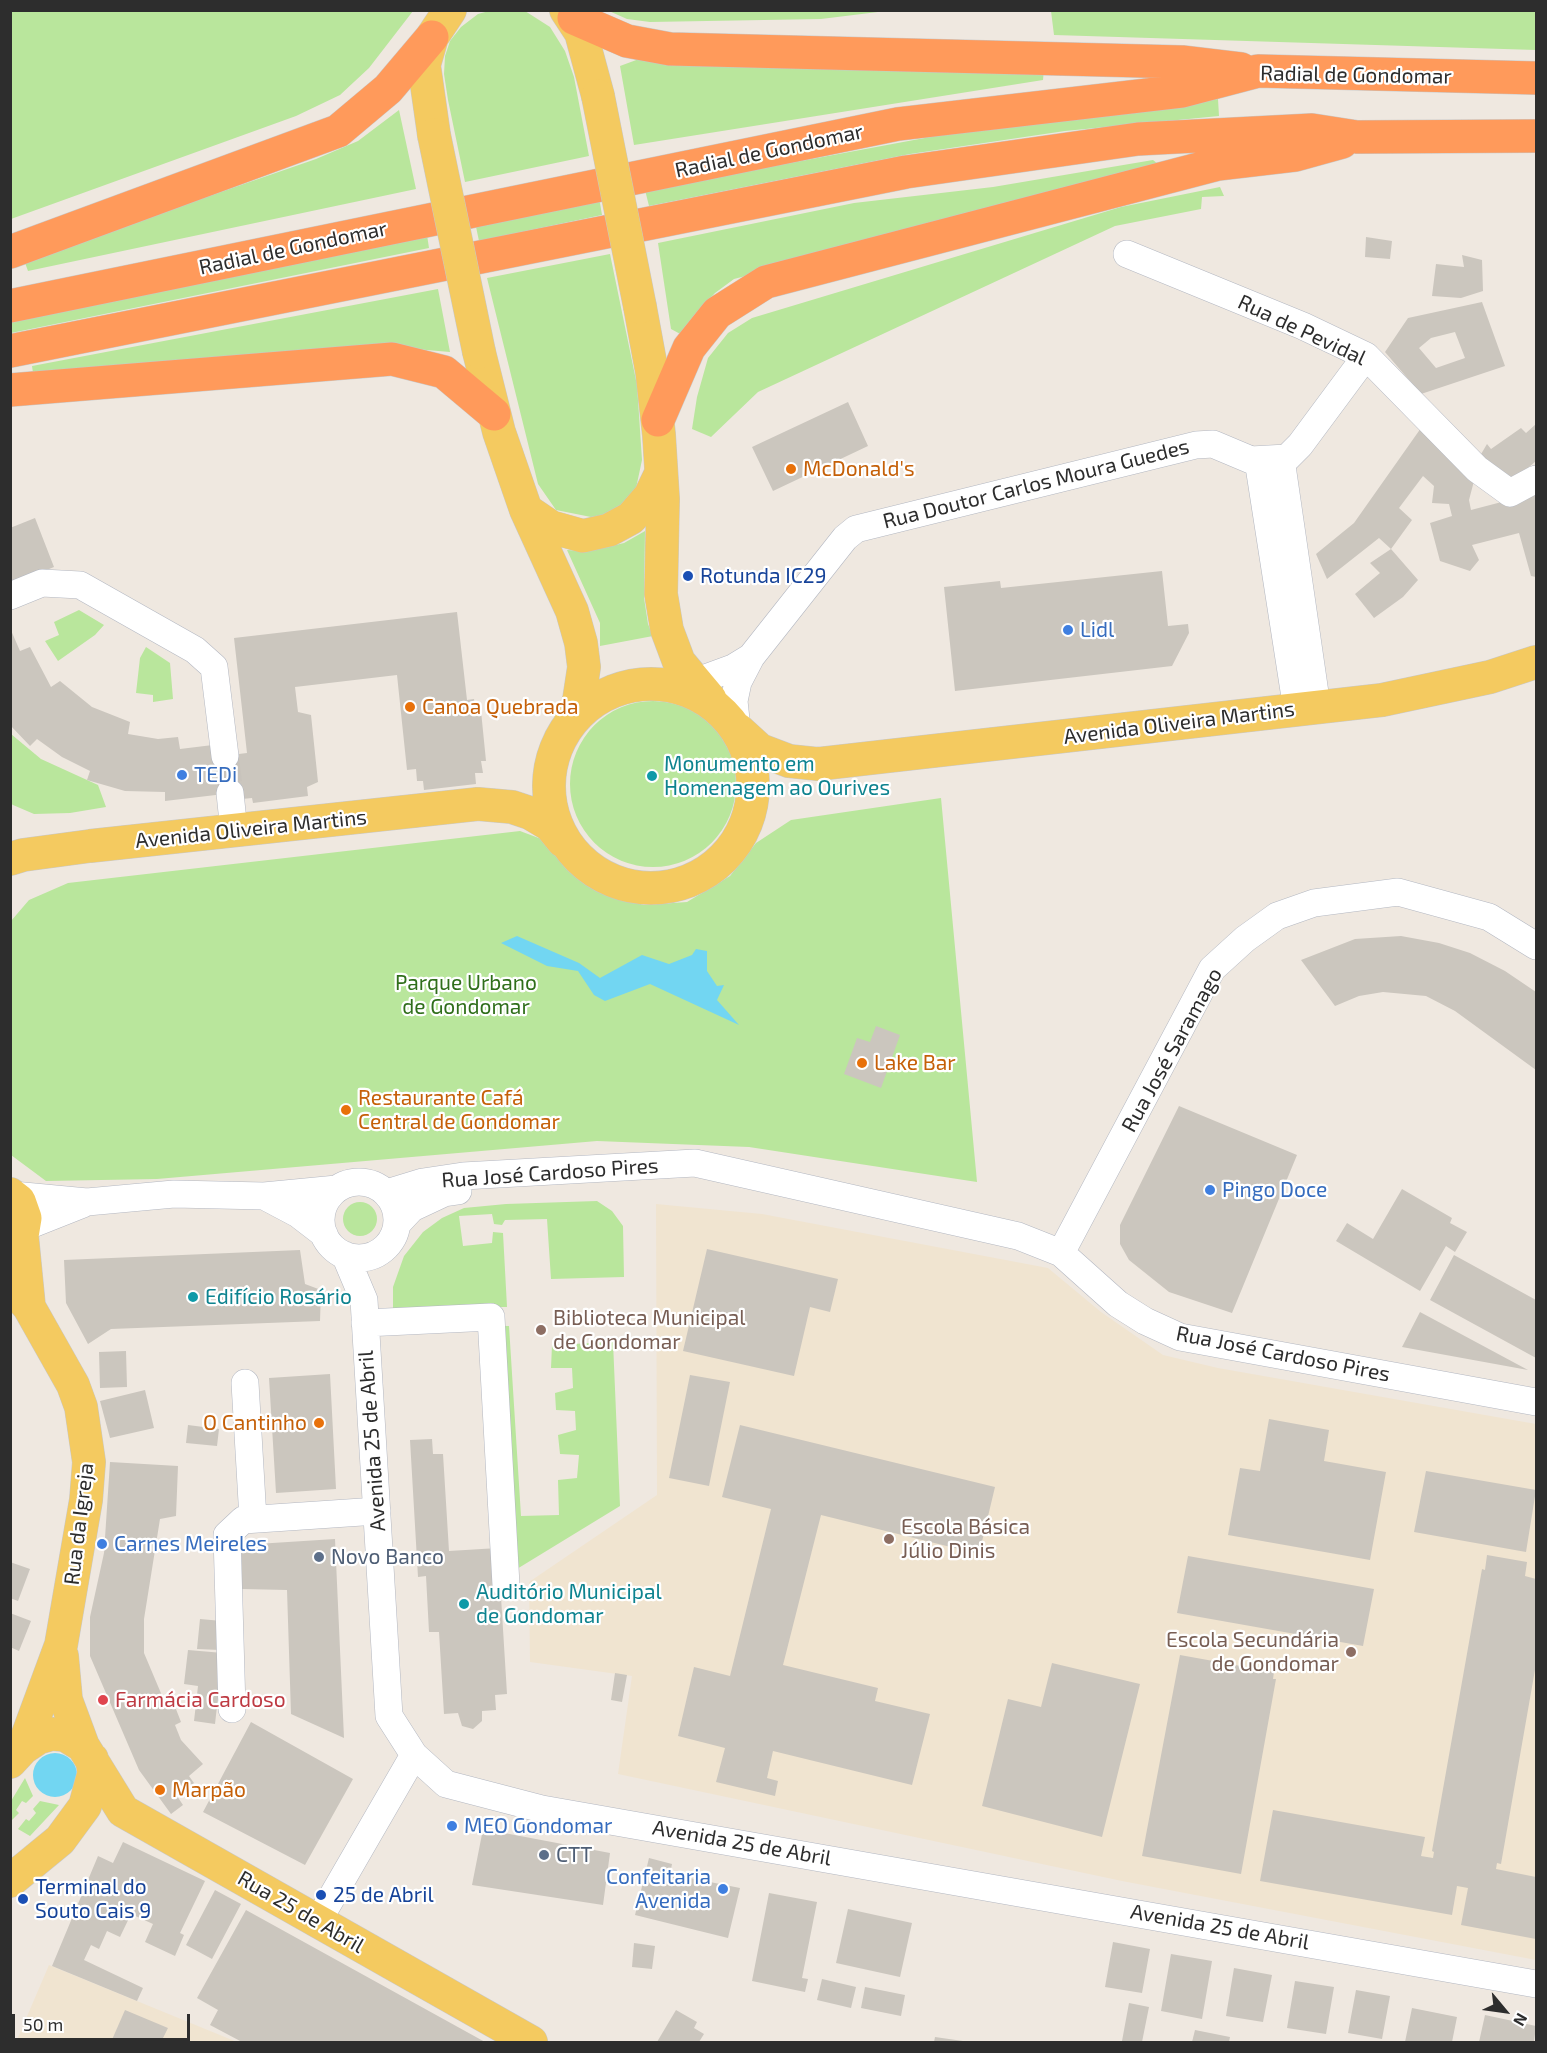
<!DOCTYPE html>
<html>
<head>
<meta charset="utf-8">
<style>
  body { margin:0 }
  #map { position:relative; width:1547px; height:2053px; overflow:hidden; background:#efe8e0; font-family:"Exo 2",sans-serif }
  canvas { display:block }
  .frame { position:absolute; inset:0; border:12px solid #2d2d2d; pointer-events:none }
  .north { position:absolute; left:1475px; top:1981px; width:60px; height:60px; -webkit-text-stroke:4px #fff; paint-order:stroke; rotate:119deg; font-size:16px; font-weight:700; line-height:24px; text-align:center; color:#2d2d2d }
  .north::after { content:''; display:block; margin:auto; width:21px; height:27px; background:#2d2d2d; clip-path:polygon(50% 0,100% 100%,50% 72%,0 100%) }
  .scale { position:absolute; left:12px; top:2014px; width:178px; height:27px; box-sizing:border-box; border:3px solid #2d2d2d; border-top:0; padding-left:8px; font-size:18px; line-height:21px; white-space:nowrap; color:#2d2d2d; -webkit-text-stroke:4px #fff; paint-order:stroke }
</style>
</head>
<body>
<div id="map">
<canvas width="1547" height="2053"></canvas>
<div class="frame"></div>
<div class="north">N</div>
<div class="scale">50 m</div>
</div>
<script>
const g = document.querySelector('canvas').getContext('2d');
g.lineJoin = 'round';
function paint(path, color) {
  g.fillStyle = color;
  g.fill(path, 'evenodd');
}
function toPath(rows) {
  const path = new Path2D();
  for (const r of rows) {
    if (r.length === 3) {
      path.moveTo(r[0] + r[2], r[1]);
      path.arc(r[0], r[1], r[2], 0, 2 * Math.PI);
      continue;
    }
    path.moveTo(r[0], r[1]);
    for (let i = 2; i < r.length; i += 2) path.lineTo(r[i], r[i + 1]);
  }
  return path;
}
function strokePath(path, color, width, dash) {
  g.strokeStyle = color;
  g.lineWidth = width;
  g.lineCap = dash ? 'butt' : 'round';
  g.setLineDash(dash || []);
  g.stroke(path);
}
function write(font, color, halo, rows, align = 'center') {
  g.font = font + ' "Exo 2",sans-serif';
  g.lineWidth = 4.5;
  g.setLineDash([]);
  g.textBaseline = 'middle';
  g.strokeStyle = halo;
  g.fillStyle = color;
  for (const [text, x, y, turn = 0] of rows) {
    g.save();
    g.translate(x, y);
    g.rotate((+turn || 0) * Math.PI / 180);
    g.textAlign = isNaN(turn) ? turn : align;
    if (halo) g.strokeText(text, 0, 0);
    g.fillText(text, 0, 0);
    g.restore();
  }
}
paint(toPath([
  [656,1204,762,1214,1048,1268,1101,1312,1163,1355,1218,1368,1536,1424,1536,1960,1122,1881,618,1774,632,1676,530,1662,529,1582,657,1495],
  [49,1965,237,2042,16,2042]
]), '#f0e4d0');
paint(toPath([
  [11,10,413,10,413,11,369,68,340,95,296,116,11,219],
  [489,11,525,11,550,27,565,51,574,77,589,156,465,182,448,100,444,74,445,56,450,41,461,27,478,14],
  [609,11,886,11,821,19,650,22,627,19],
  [1051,11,1536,11,1536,50,1054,35],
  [639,59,1044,69,1043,80,634,145,620,66],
  [1218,99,1219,116,1065,131,910,154,649,206,645,190,973,129],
  [399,110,416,189,28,271,24,260,316,159,358,141],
  [1153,160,1163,168,734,279,715,293,691,319,684,336,671,329,658,243,854,203,993,187],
  [1220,187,1224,196,1202,197,1201,209,1115,226,758,392,711,437,692,429,697,397,708,358,728,333,752,318,1121,207],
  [599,197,602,215,479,241,475,222],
  [427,235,429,248,11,333,11,318],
  [610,254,637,385,642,460,635,493,626,502,605,515,591,517,556,510,538,484,487,278],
  [438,289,450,352,380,346,33,373,32,366],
  [645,531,644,598,648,624,653,636,600,646,600,623,567,550,585,551,607,547,624,543],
  [79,610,104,625,95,635,58,661,45,641,59,635,54,622],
  [146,647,170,663,173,699,153,702,153,695,136,693,140,658],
  [653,784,83],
  [11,734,41,759,98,785,106,807,70,813,34,814,13,805,10,803],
  [941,798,977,1182,749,1147,597,1141,157,1179,46,1181,11,1155,11,921,29,900,68,883,520,831,544,840,570,871,602,892,644,905,687,902,730,876,756,843,791,820],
  [597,1201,612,1211,623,1226,624,1277,551,1279,547,1219,505,1220,502,1225,494,1224,492,1214,459,1216,463,1246,492,1243,493,1232,503,1233,507,1307,494,1307,494,1303,393,1312,393,1287,404,1256,423,1232,442,1218,464,1208,506,1204],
  [360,1219,17],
  [497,1326,509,1326,521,1516,559,1515,558,1480,577,1478,579,1455,560,1454,558,1435,576,1430,575,1411,556,1410,555,1393,573,1388,572,1368,551,1368,552,1345,613,1342,620,1506,512,1572],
  [25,1778,33,1796,26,1803,22,1801,16,1810,19,1813,11,1821,11,1801],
  [40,1801,59,1805,30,1836,18,1829,26,1819,29,1821,36,1813,33,1809]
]), '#b9e69c');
paint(toPath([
  [517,936,579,963,600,978,642,955,669,964,692,955,696,949,707,951,707,971,717,986,724,985,717,1000,739,1025,650,984,605,1001,594,995,578,971,547,966,501,943],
  [55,1775,22]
]), '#72d6f2');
paint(toPath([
  [1366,237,1392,241,1390,259,1365,257],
  [1462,255,1482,260,1483,291,1461,298,1432,296,1436,264,1464,267],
  [1482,302,1505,366,1421,394,1385,352,1408,318],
  [1455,332,1465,358,1436,368,1419,348,1431,338],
  [848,402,868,446,773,491,752,447],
  [1536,424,1536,461,1513,481,1477,461,1487,444,1491,449,1521,428,1526,433],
  [1421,428,1474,481,1469,500,1471,510,1536,493,1536,577,1531,576,1519,533,1472,545,1479,560,1470,571,1440,561,1430,523,1452,516,1449,504,1432,503,1434,486,1423,476,1399,508,1412,520,1391,549,1379,538,1327,579,1316,554,1354,523],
  [35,518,54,567,10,585,10,528],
  [1391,549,1418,580,1403,597,1374,618,1355,594,1380,573,1370,563],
  [1162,571,1168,626,1188,624,1189,633,1172,666,955,691,944,587,1000,581,1001,588],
  [457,612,467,700,474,699,476,712,481,711,486,761,481,761,483,773,475,773,476,784,424,790,423,781,417,781,416,769,407,770,397,675,295,687,298,712,311,715,318,782,307,787,308,796,253,803,252,798,242,799,241,792,165,801,165,792,125,791,87,780,90,771,62,757,37,739,30,746,10,725,10,628,20,651,30,647,51,687,60,681,92,707,130,722,128,734,158,739,178,737,180,749,221,744,222,756,247,753,234,638],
  [1401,936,1439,943,1470,953,1505,971,1536,992,1536,1070,1455,1011,1426,996,1383,992,1359,996,1335,1006,1301,960,1355,939],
  [876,1026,900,1035,881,1088,844,1074,857,1038,870,1042],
  [1179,1106,1297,1155,1232,1313,1169,1292,1129,1260,1120,1244,1120,1225],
  [1402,1189,1452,1218,1450,1223,1467,1232,1455,1252,1446,1246,1420,1291,1336,1241,1347,1223,1373,1239],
  [707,1249,838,1279,830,1312,810,1307,794,1376,683,1351],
  [300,1250,305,1284,321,1290,320,1321,111,1329,88,1344,66,1303,64,1260],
  [1454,1255,1536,1300,1536,1358,1430,1300],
  [1420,1312,1528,1370,1402,1347],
  [126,1351,127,1387,100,1388,99,1352],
  [330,1374,336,1489,276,1493,269,1378],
  [690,1375,730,1382,709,1486,669,1478],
  [145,1390,154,1428,110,1438,100,1401],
  [1269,1419,1329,1430,1324,1461,1386,1472,1370,1560,1228,1535,1240,1468,1260,1471],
  [188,1425,219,1429,217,1446,186,1443],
  [740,1425,995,1487,979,1554,821,1515,783,1665,878,1688,875,1701,930,1714,912,1785,773,1751,767,1778,778,1781,775,1796,716,1782,725,1748,678,1736,694,1667,730,1676,771,1509,722,1497],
  [432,1439,433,1454,443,1454,449,1551,498,1548,507,1694,495,1695,496,1710,482,1711,482,1721,473,1729,462,1726,458,1713,444,1714,439,1632,429,1632,426,1576,418,1577,410,1440],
  [110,1462,178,1466,176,1516,160,1519,144,1619,144,1653,163,1698,174,1704,181,1722,175,1725,181,1740,203,1764,189,1776,194,1783,177,1796,183,1805,171,1814,139,1770,90,1656,90,1617,104,1553],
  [1426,1471,1536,1490,1526,1552,1414,1532],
  [335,1539,344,1738,291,1714,287,1590,242,1589,241,1545],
  [1487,1555,1527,1562,1525,1576,1536,1579,1536,1664,1501,1864,1497,1863,1496,1869,1536,1877,1536,1939,1461,1925,1468,1888,1457,1886,1452,1915,1260,1881,1273,1810,1425,1837,1421,1856,1433,1858,1434,1852,1432,1851,1482,1569,1485,1570],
  [1188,1556,1374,1589,1363,1646,1177,1613],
  [10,1562,30,1569,18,1601,10,1598],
  [10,1613,31,1621,19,1651,10,1647],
  [200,1619,222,1621,220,1650,197,1649],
  [188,1650,223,1653,215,1724,194,1721,198,1686,184,1684],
  [1180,1655,1274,1672,1273,1679,1276,1679,1241,1874,1142,1856],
  [1052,1663,1140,1684,1102,1837,982,1806,1008,1699,1041,1707],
  [615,1673,627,1675,622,1702,611,1700],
  [251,1722,353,1779,305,1865,203,1812],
  [483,1829,610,1853,603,1905,472,1885],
  [123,1842,205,1881,180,1933,184,1935,175,1956,145,1942,153,1924,131,1914,120,1937,107,1931,99,1949,91,1945,84,1960,143,1988,137,2001,52,1966,98,1856,113,1863],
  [649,1858,672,1864,670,1874,740,1888,728,1938,635,1915],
  [215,1890,241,1904,212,1959,186,1945],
  [769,1893,817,1902,802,1978,808,1979,805,1992,752,1981],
  [848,1909,912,1923,900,1977,836,1963],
  [246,1910,485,2042,242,2042,210,2025,218,2010,197,1998],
  [1113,1942,1150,1949,1142,1993,1105,1987],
  [634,1943,655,1946,652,1969,632,1967],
  [1171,1954,1212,1961,1202,2019,1161,2011],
  [1234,1968,1272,1975,1263,2022,1226,2016],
  [822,1979,856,1987,851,2008,817,2000],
  [1295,1981,1334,1987,1326,2034,1287,2028],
  [865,1987,905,1995,901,2016,861,2008],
  [1356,1990,1390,1996,1382,2039,1348,2033],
  [1129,2003,1149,2007,1142,2042,1122,2041],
  [1412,2008,1457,2017,1452,2042,1405,2042],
  [125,2010,168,2028,161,2042,111,2042],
  [676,2010,697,2022,694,2028,704,2034,699,2042,657,2042],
  [1485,2015,1536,2026,1534,2042,1479,2042],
  [1195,2030,1230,2037,1229,2042,1192,2042],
  [935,2037,963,2041,963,2042,934,2042]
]), '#cbc6be');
strokePath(toPath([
  [225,756,230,793]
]), '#c8c3bc', 27, [27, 14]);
const minor = toPath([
  [1127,254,1303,326,1366,356,1477,469,1510,493,1536,479],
  [1281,459,1317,707],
  [1258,460,1297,710],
  [10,596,42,583,80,585,195,650,214,667,225,756],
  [655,683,703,679,733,668,751,657],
  [737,729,734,701,738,682,751,657,845,538,856,529,1196,445,1213,444,1251,460,1287,458,1300,445,1366,356],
  [230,793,234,831],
  [359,1220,38],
  [387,1193,423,1182,463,1176,695,1163,1018,1236,1061,1253,1118,1304,1145,1321,1180,1337,1536,1402],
  [13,1195,87,1202,174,1194,264,1196,337,1189],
  [264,1196,298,1214,324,1234],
  [397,1224,412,1208,444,1193,458,1191],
  [25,1227,83,1204],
  [1061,1253,1212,969,1245,939,1277,916,1314,903,1398,892,1489,917,1536,946],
  [345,1255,364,1300,389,1716,414,1755,446,1784,542,1809,1536,1984],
  [365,1323,491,1317,506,1585],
  [245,1383,253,1519],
  [232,1709,227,1535,243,1520,377,1511],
  [318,1921,414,1755]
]);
const major = toPath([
  [566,10,581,33,598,96],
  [434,135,424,65,432,37,450,10],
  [640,307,652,372,659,435,663,499,661,594,667,630,679,662,710,699],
  [479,352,499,432,526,510,572,611,581,643,584,667,579,700,570,723],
  [526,510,551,527,583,536,609,530,631,518,650,496,661,473],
  [651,786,102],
  [737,729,760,750,789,761,818,764,1382,700,1490,677,1536,662],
  [10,859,23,855,90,846,478,804,512,807,530,813,550,825,563,841],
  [10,1194,19,1201,25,1218,22,1236,10,1247],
  [22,1236,29,1307],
  [10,1285,29,1307,73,1385,81,1407,89,1462,86,1500,61,1645,23,1748],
  [62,1656,66,1700,83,1746],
  [10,1762,23,1748,38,1738,52,1734,65,1735,83,1746,123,1811,531,2042],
  [10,1881,60,1840,85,1806,94,1773,92,1759]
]);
const highway = toPath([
  [574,18,627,41,670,49,1182,62,1241,69],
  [10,252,338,131,388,89,432,37],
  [10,306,898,124,1182,91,1258,71,1536,78],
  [10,351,906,172,1138,139,1312,130,1357,137,1536,136],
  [10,390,392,359,444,372,494,414],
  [658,420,689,348,717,313,766,282,1218,164,1295,155,1342,142]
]);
strokePath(minor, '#b3b7c1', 28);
strokePath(major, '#c8c8c8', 34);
strokePath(highway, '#c8c8c8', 34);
strokePath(minor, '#fff', 27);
strokePath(major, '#f4ca60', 33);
strokePath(highway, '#ff9a5b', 33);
const majorBridge = toPath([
  [598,96,640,307],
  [434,135,479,352]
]);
strokePath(majorBridge, '#c8c8c8', 34, []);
strokePath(majorBridge, '#f4ca60', 33);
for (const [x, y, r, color] of [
  [791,469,6,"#e8710a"],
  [688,576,6,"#1a4fb4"],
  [1068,630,6,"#3f7fe0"],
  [410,707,6,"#e8710a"],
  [182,775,6,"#3f7fe0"],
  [652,776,6,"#0f9aa8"],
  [862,1063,6,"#e8710a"],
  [346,1110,6,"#e8710a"],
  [1210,1190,6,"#3f7fe0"],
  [193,1297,6,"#0f9aa8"],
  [541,1330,6,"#8d6e63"],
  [319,1423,6,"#e8710a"],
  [889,1539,6,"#8d6e63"],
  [102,1544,6,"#3f7fe0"],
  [319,1557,6,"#5c6f8a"],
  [464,1604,6,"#0f9aa8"],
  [1351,1652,6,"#8d6e63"],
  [103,1700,6,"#e0444e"],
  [160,1790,6,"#e8710a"],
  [452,1826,6,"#3f7fe0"],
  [544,1855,6,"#5c6f8a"],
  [723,1889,6,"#3f7fe0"],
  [321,1895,6,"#1a4fb4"],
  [23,1899,6,"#1a4fb4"]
]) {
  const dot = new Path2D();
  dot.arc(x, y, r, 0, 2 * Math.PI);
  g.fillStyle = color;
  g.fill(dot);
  strokePath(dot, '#fff', 2);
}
write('21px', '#2d2d2d', '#fff', [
  ["Radial de Gondomar",1356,75,1],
  ["Radial de Gondomar",769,151,-12],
  ["Radial de Gondomar",293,248,-12],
  ["Rua de Pevidal",1302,330,25],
  ["Rua Doutor Carlos Moura Guedes",1036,484,-14],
  ["Avenida Oliveira Martins",1179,723,-7],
  ["Avenida Oliveira Martins",251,829,-6],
  ["Rua José Saramago",1172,1050,-61],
  ["Rua José Cardoso Pires",550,1173,-4],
  ["Rua José Cardoso Pires",1283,1354,11],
  ["Avenida 25 de Abril",372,1441,-94],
  ["Rua da Igreja",79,1524,-83],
  ["Avenida 25 de Abril",742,1843,10],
  ["Rua 25 de Abril",301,1912,30],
  ["Avenida 25 de Abril",1220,1927,10]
]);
write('21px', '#c56008', '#fff', [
  ["McDonald's",803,469],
  ["Canoa Quebrada",422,707],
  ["Lake Bar",874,1063],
  ["Restaurante Cafá",358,1098],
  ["Central de Gondomar",358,1122],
  ["O Cantinho",307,1423,"right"],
  ["Marpão",172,1790]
], 'left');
write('21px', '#164399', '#fff', [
  ["Rotunda IC29",700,576],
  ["Terminal do",35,1887],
  ["Souto Cais 9",35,1911],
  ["25 de Abril",333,1895]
], 'left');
write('21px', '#366cbe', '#fff', [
  ["Lidl",1080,630],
  ["TEDi",194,775],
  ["Pingo Doce",1222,1190],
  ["Carnes Meireles",114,1544],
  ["MEO Gondomar",464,1826],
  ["Confeitaria",711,1877,"right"],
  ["Avenida",711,1901,"right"]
], 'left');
write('21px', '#0d838f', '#fff', [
  ["Monumento em",664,764],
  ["Homenagem ao Ourives",664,788],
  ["Edifício Rosário",205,1297],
  ["Auditório Municipal",476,1592],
  ["de Gondomar",476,1616]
], 'left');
write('21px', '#2f6e1a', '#fff', [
  ["Parque Urbano",466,983],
  ["de Gondomar",466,1007]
]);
write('21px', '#785e54', '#fff', [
  ["Biblioteca Municipal",553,1318],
  ["de Gondomar",553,1342],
  ["Escola Básica",901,1527],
  ["Júlio Dinis",901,1551],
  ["Escola Secundária",1339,1640,"right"],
  ["de Gondomar",1339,1664,"right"]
], 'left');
write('21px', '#4e5e75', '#fff', [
  ["Novo Banco",331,1557],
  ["CTT",556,1855]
], 'left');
write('21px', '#be3a42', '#fff', [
  ["Farmácia Cardoso",115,1700]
], 'left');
</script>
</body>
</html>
